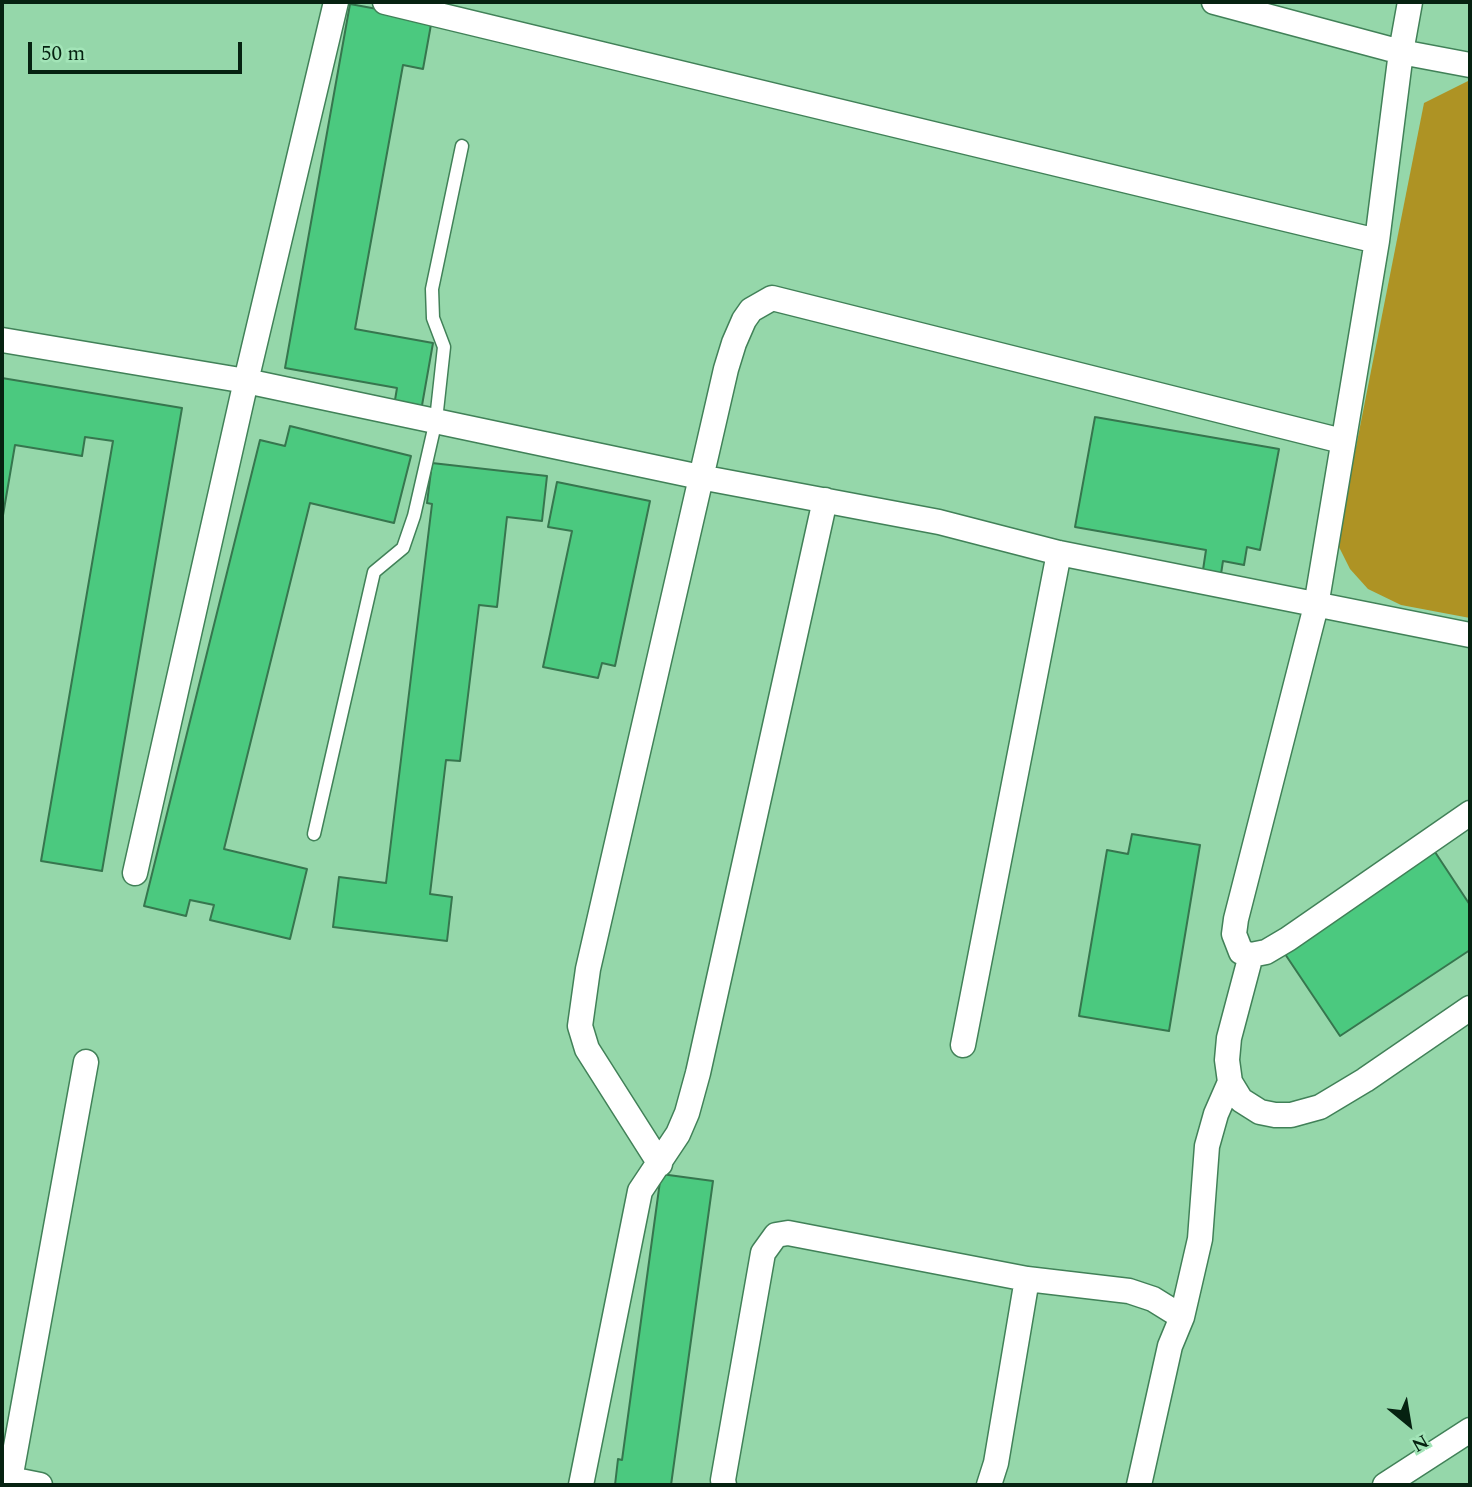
<!DOCTYPE html>
<html>
<head>
<meta charset="utf-8">
<style>
  body { margin:0 }
  #map { position:relative; width:1472px; height:1487px; overflow:hidden; background:#95d7aa; font-family:Spectral,serif }
  canvas { display:block }
  .frame { position:absolute; inset:0; border:4px solid #062211; pointer-events:none }
  .north { position:absolute; left:1374px; top:1389px; width:70px; height:70px; -webkit-text-stroke:5px #a2e4b7; paint-order:stroke; rotate:150deg; font-size:19px; font-weight:700; line-height:28px; text-align:center; color:#062211 }
  .north::after { content:''; display:block; margin:auto; width:24px; height:32px; background:#062211; clip-path:polygon(50% 0,100% 100%,50% 72%,0 100%) }
  .scale { position:absolute; left:28px; top:42px; width:214px; height:32px; box-sizing:border-box; border:4px solid #062211; border-top:0; padding-left:9px; font-size:21px; line-height:24px; white-space:nowrap; color:#062211; -webkit-text-stroke:5px #a2e4b7; paint-order:stroke }
</style>
</head>
<body>
<div id="map">
<canvas width="1472" height="1487"></canvas>
<div class="frame"></div>
<div class="north">N</div>
<div class="scale">50 m</div>
</div>
<script>
const g = document.querySelector('canvas').getContext('2d');
g.lineJoin = 'round';
function paint(path, color) {
  g.fillStyle = color;
  g.fill(path, 'evenodd');
}
function toPath(rows) {
  const path = new Path2D();
  for (const r of rows) {
    path.moveTo(r[0], r[1]);
    for (let i = 2; i < r.length; i += 2) path.lineTo(r[i], r[i + 1]);
  }
  return path;
}
function strokePath(path, color, width, dash) {
  g.strokeStyle = color;
  g.lineWidth = width;
  g.lineCap = dash ? 'butt' : 'round';
  g.setLineDash(dash || []);
  g.stroke(path);
}
paint(toPath([
  [1470,80,1470,618,1401,605,1368,589,1350,569,1337,543,1424,103]
]), '#ae9324');
const building = toPath([
  [350,4,432,19,423,69,403,65,355,329,433,343,421,411,394,406,397,388,285,368,350,4],
  [2,378,182,408,102,871,41,861,113,441,85,437,82,456,15,445,2,521,2,378],
  [1095,417,1279,449,1260,550,1247,547,1244,565,1223,561,1221,574,1203,570,1206,550,1075,527,1095,417],
  [290,426,411,456,394,523,310,503,224,849,307,869,290,939,210,920,214,905,190,900,186,916,144,906,260,440,285,446,290,426],
  [432,463,547,476,542,521,507,517,497,607,479,605,460,761,446,760,430,894,452,897,447,941,333,927,339,877,386,883,432,504,427,503,432,463],
  [557,482,650,501,615,666,602,663,598,678,543,667,572,531,548,527,557,482],
  [1132,834,1200,845,1169,1031,1079,1016,1107,850,1128,854,1132,834],
  [1435,852,1470,905,1470,950,1340,1036,1283,951,1435,852],
  [661,1174,713,1181,671,1485,615,1485,618,1459,622,1460,661,1174]
]);
paint(building, '#4bc97f');
strokePath(building, '#36764e', 2);
const service = toPath([
  [314,834,374,572,403,548,414,516,436,420,444,347,433,318,432,289,462,146]
]);
const minor = toPath([
  [385,2,1377,241],
  [1214,2,1401,52,1470,65],
  [1410,2,1401,52,1377,241,1316,606,1236,919,1234,934,1241,952,1251,955,1266,952,1288,939,1470,813],
  [2,340,246,381,700,477,939,522,1059,553,1470,635],
  [135,873,246,381,336,2],
  [1251,955,1229,1038,1227,1060,1230,1082,1241,1100,1260,1112,1275,1115,1291,1115,1320,1107,1365,1080,1470,1008],
  [963,1045,1059,553],
  [660,1164,587,1049,580,1026,588,969,726,369,734,343,744,320,751,310,772,298,1342,441],
  [10,1479,40,1485],
  [9,1485,86,1062],
  [581,1485,640,1191,678,1134,687,1113,698,1073,825,500],
  [724,1485,723,1480,763,1253,776,1235,788,1233,1027,1279,1129,1291,1153,1299,1182,1317],
  [989,1485,996,1463,1027,1279],
  [1139,1485,1170,1346,1182,1317,1200,1239,1207,1146,1216,1114,1230,1082],
  [1385,1485,1470,1430]
]);
strokePath(service, '#418158', 15);
strokePath(minor, '#418158', 27);
strokePath(service, '#fff', 12);
strokePath(minor, '#fff', 24);
</script>
</body>
</html>
